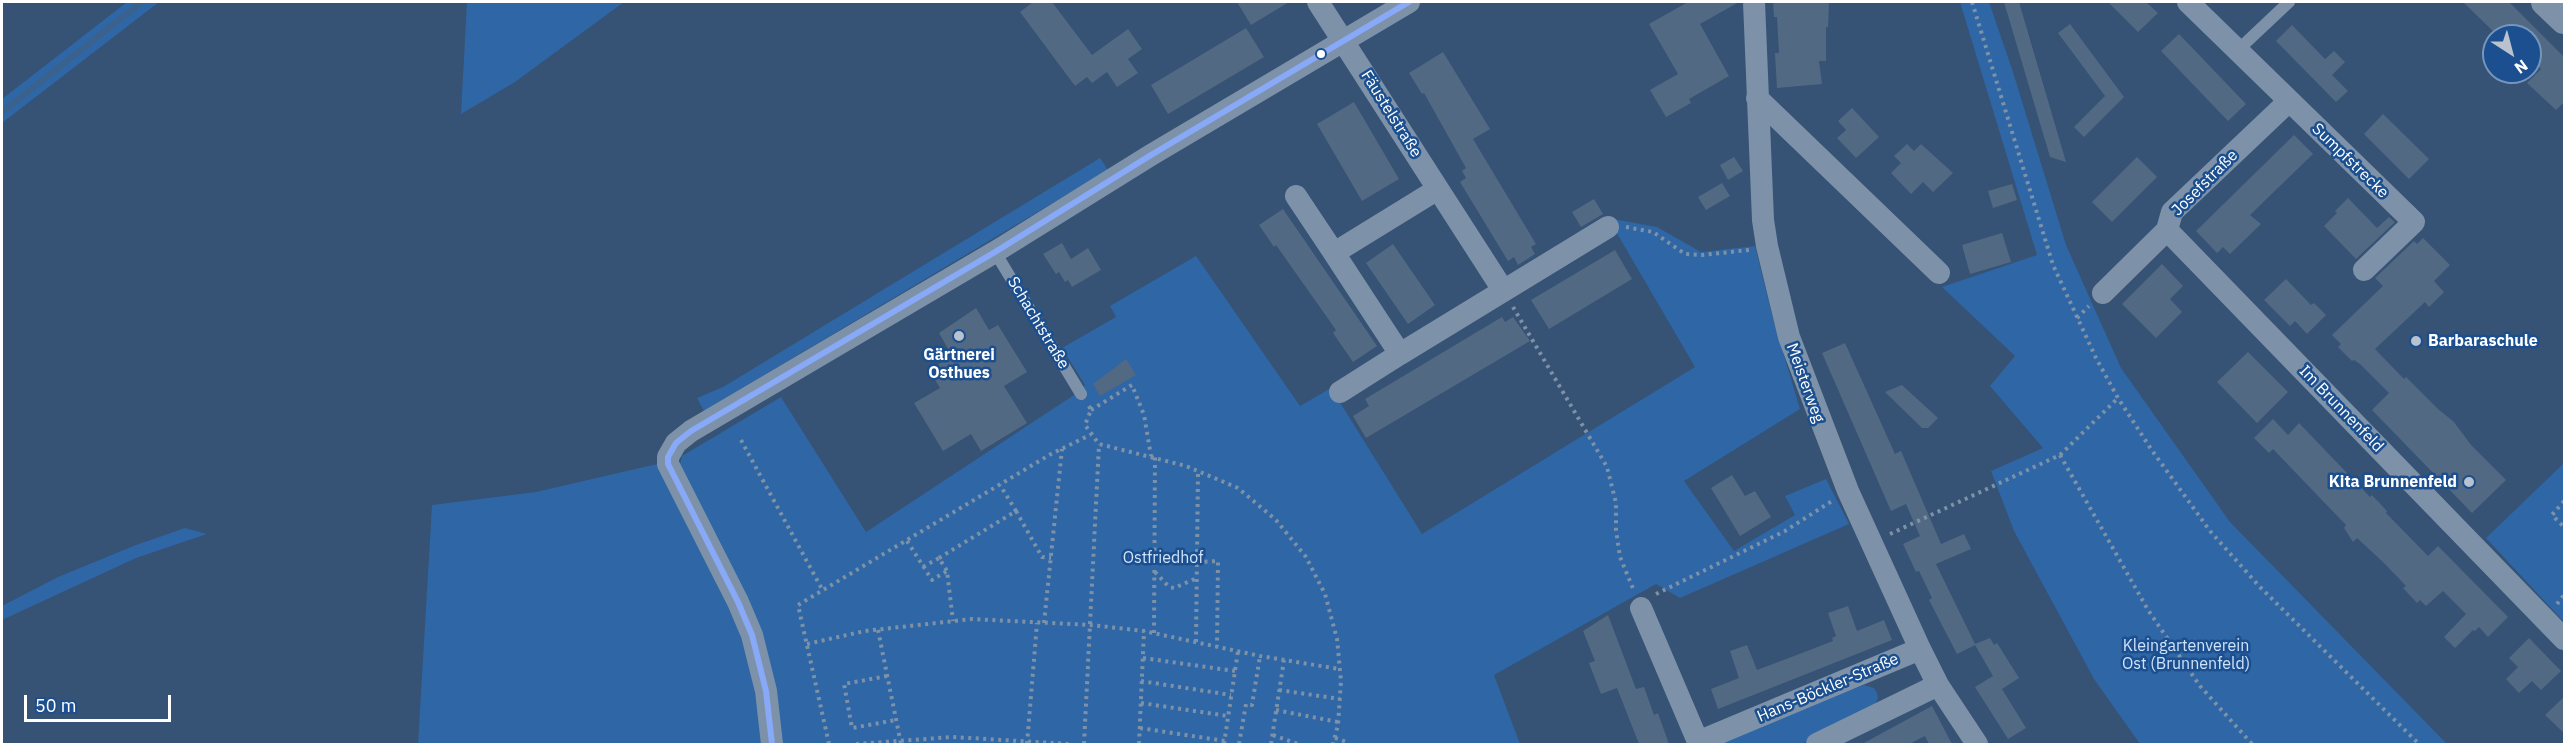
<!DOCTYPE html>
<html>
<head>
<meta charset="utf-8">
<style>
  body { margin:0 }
  #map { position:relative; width:2566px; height:746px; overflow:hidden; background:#365274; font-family:"IBM Plex Sans",sans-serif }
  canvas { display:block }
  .frame { position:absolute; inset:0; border:3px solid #fff; pointer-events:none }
  .north { position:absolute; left:2482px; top:24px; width:60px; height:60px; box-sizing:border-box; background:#1b4f8f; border:2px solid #7695bc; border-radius:50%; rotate:144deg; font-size:16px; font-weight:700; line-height:24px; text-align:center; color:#fff }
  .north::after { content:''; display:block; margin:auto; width:21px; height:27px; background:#b9c2ce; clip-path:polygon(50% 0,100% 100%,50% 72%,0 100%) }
  .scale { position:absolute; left:24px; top:695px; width:147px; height:27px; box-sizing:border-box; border:3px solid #fff; border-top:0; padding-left:8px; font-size:18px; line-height:21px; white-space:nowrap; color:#fff; -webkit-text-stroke:4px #1b4f8f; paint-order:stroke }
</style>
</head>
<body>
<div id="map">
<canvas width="2566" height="746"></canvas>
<div class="frame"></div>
<div class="north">N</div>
<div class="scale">50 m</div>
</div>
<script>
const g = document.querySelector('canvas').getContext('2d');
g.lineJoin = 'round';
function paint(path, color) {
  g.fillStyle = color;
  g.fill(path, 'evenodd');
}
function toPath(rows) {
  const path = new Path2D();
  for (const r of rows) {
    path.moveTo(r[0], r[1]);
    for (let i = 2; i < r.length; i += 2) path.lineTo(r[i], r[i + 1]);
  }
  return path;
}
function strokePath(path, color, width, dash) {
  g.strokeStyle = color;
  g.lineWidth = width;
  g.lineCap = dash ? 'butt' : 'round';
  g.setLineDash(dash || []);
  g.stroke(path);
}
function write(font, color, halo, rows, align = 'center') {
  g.font = font + ' "IBM Plex Sans",sans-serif';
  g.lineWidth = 5;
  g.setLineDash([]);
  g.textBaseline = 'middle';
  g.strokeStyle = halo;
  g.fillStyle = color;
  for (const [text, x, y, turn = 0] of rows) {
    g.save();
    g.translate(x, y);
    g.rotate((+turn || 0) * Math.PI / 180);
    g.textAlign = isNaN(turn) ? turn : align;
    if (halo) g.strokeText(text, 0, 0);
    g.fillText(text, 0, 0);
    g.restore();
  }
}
paint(toPath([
  [127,2,159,2,2,123,2,99],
  [467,2,624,2,515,82,461,114],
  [1960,2,1989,2,2013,72,2066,245,2121,368,2230,522,2447,744,2140,744,2094,679,2014,531,1991,471,2043,448,1990,386,2015,356,1942,287,2037,255],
  [1100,158,1108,170,704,411,697,398,723,387],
  [1608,218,1657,227,1701,252,1755,246,1773,319,1800,409,1684,481,1734,551,1795,515,1785,496,1826,479,1849,524,1680,598,1656,584,1494,675,1520,744,780,744,679,467,682,456,781,397,866,532,1074,395,1085,385,1062,348,1116,317,1110,306,1196,256,1300,406,1331,388,1422,534,1695,367],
  [2564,463,2564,622,2486,538],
  [657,464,744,639,765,744,418,744,432,505,536,492],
  [185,528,207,534,136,558,2,620,2,606,58,577,136,545],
  [1864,685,1874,688,1877,693,1878,698,1874,707,1801,744,1718,744,1725,738]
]), '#2f66a5');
strokePath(toPath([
  [2,112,142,2]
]), '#3b618d', 6);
paint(toPath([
  [1033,2,1052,2,1092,55,1128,29,1142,49,1128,59,1138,73,1117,87,1107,72,1092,83,1087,77,1075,86,1020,12],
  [1237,2,1289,2,1251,25],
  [1688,2,1739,2,1700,24,1729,76,1689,99,1691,103,1666,117,1650,90,1678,74,1649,24],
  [1773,2,1829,2,1828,27,1826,27,1826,61,1819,61,1822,84,1777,88,1775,53,1779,53,1777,17,1774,17],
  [2004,2,2019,2,2066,162,2050,157],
  [2108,2,2146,2,2158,13,2138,32],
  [2463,2,2509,2,2565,58,2565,101,2556,110,2527,83,2541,69,2530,58,2530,36,2498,36],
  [2070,24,2124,97,2084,137,2074,127,2105,96,2058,33],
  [2292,25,2325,59,2334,51,2345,62,2332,75,2348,91,2336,102,2276,41],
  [1246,28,1264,57,1168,114,1151,85],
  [2179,34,2246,104,2228,121,2161,51],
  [1443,52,1490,129,1473,139,1536,244,1531,247,1535,254,1518,265,1514,257,1508,261,1460,182,1466,178,1462,171,1466,168,1424,93,1422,94,1409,73],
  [1354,102,1399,179,1362,201,1317,124],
  [1852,108,1879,137,1856,158,1837,138,1846,130,1838,121],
  [2383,114,2429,159,2409,179,2364,134],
  [2294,135,2313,154,2250,215,2261,224,2230,254,2223,247,2217,253,2196,231],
  [1907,144,1914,151,1921,144,1953,173,1933,192,1923,182,1911,194,1891,173,1901,163,1894,156],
  [1734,157,1743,171,1728,180,1720,165],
  [2137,157,2157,177,2112,222,2092,202],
  [1722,183,1730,196,1706,210,1698,197],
  [2012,184,2017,200,1993,208,1988,191],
  [2348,198,2377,228,2389,217,2395,222,2356,259,2324,226,2337,213,2335,211],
  [1594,199,1603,214,1581,227,1572,212],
  [1283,209,1377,346,1353,362,1333,333,1336,330,1276,245,1274,247,1259,225],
  [2002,233,2011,262,1970,274,1962,245],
  [2423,238,2450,265,2434,281,2444,292,2429,307,2425,302,2375,349,2404,379,2406,377,2438,409,2454,422,2471,445,2506,480,2472,513,2372,410,2389,393,2360,364,2354,360,2352,361,2338,347,2341,344,2332,335,2383,286,2375,278,2414,241,2417,244],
  [1062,243,1071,259,1088,248,1101,270,1072,287,1068,280,1065,282,1059,272,1056,274,1043,254],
  [1393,244,1435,305,1408,324,1366,263],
  [1615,250,1632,279,1549,329,1531,300],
  [2162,264,2183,286,2170,299,2182,312,2156,338,2122,304],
  [2286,279,2311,305,2314,303,2326,315,2307,334,2295,321,2290,326,2264,300],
  [976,308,989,330,998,325,1027,372,1004,386,1027,423,981,451,971,434,943,451,914,403,940,388,929,370,952,356,939,333],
  [1502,317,1505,322,1513,317,1530,341,1366,438,1353,416,1369,406,1365,399],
  [1845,343,1895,454,1901,451,1941,544,1964,534,1971,549,1936,564,1975,644,1990,638,1994,645,1997,643,2019,678,2002,689,2026,728,2008,739,1975,687,1993,676,1975,645,1957,654,1929,600,1932,598,1919,571,1916,572,1903,544,1920,536,1906,504,1891,511,1822,353],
  [2248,352,2288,392,2257,423,2217,382],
  [1126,359,1136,375,1100,396,1093,384],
  [1902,385,1938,418,1928,428,1922,428,1885,392],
  [2273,419,2288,435,2299,423,2370,497,2372,495,2387,511,2386,513,2428,556,2438,546,2508,617,2488,637,2479,627,2475,631,2473,630,2455,648,2444,637,2466,614,2443,591,2426,606,2420,600,2417,603,2403,588,2406,586,2384,563,2357,538,2353,542,2344,528,2346,525,2319,497,2273,449,2269,453,2254,438],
  [1732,475,1745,496,1755,491,1771,517,1740,536,1711,488],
  [1848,606,1857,631,1884,620,1892,640,1718,709,1711,689,1739,678,1730,651,1747,645,1757,670,1802,653,1833,641,1832,638,1836,636,1828,613],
  [1608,615,1636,689,1644,687,1654,715,1658,713,1669,744,1639,744,1617,688,1601,694,1589,663,1595,661,1583,631],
  [2529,638,2561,671,2541,690,2532,681,2519,693,2506,679,2518,667,2509,658],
  [2565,696,2565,734,2545,715],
  [1932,706,1952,744,1929,744,1925,736,1909,744,1862,744]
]), '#526984');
strokePath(toPath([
  [1972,2,2053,265,2096,358,2118,398,2151,449,2210,531,2259,586,2419,744],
  [1626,227,1653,232,1685,254,1702,255,1749,250],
  [1513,307,1607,467,1616,503,1616,530,1620,557,1634,591],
  [2077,318,2089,306],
  [1089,406,1091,410,1085,425,1099,444,1186,466,1238,488,1276,520,1306,557,1325,594,1337,639,1341,681,1338,725,1333,744],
  [1091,410,1132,385,1144,415,1151,456],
  [741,440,823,591],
  [2060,455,2148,610,2200,686,2252,744],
  [2564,501,2552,515,2564,527],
  [1016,511,1042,557,1051,558],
  [1890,534,2060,455,2118,398],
  [907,541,932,580,947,571],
  [939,558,1016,511,1000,485],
  [1197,562,1218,561,1217,646],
  [923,567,939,558,947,571,953,621],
  [1155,572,1169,587,1174,588,1197,578],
  [1656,594,1785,531,1832,501],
  [2557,604,2564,595],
  [1044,623,1062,449],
  [878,630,901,744],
  [1154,633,1155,457],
  [1196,642,1198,471],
  [807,644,865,631,972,619,1091,625,1144,631,1260,656,1339,669],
  [1143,658,1235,671],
  [887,676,844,684,852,728,896,720],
  [1141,681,1231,695],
  [1279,690,1340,699],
  [1141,703,1228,716],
  [1276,710,1338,722],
  [1140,728,1225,741],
  [1273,735,1298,744],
  [1335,738,1347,742,1348,744],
  [829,744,798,605,1051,454,1090,435],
  [856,744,953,737,1069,744],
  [1027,744,1037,623],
  [1084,744,1099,444],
  [1139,744,1144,631],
  [1224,744,1238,651],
  [1239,744,1246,704,1252,705,1260,656],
  [1271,744,1284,660]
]), '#7d92a8', 4, [3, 4.5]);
strokePath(toPath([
  [2238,50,2289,2],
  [995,252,1081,394]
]), '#7d92a8', 12);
strokePath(toPath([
  [1318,2,1438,189,1334,253,1400,354,1608,227],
  [1754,2,1763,220,1767,246,1789,337,1848,491,1920,649],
  [2188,2,2414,222,2364,270],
  [1757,98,1939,273],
  [1438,189,1503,290],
  [1296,196,1334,253],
  [2167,230,2564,639],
  [2103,293,2167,230,2172,212,2288,102],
  [1340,392,1400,354],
  [1641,608,1699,744],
  [1938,685,1977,744],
  [1698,742,1920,649,1938,685,1817,744],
  [772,744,766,691,752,635,738,602,668,464,668,457,676,443,691,431,995,252,1151,155,1409,2]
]), '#7d92a8', 22);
strokePath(toPath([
  [2545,2,2564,20]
]), '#7d92a8', 28);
strokePath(toPath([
  [772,744,766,691,752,635,738,602,668,464,668,457,676,443,691,431,995,252,1151,155,1409,2]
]), '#88a9f7', 6);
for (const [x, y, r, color] of [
  [1321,54,5,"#fff"],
  [959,336,6,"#b9c2ce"],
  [2416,341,6,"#b9c2ce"],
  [2469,482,6,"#b9c2ce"]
]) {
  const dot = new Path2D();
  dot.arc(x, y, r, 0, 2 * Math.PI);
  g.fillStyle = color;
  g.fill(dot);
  strokePath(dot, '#1b4f8f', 2);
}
write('16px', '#fff', '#1b4f8f', [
  ["Fäustelstraße",1391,114,58],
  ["Sumpfstrecke",2350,161,44],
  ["Josefstraße",2205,183,-45],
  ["Schachtstraße",1038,323,59],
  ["Meisterweg",1805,383,70],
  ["Im Brunnenfeld",2341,409,46],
  ["Hans-Böckler-Straße",1828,688,-23]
]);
write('bold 16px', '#fff', '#1b4f8f', [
  ["Barbaraschule",2428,341],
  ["Gärtnerei",959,355,"center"],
  ["Osthues",959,373,"center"],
  ["Kita Brunnenfeld",2457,482,"right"]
], 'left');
write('16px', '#cfe3fa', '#1b4f8f', [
  ["Ostfriedhof",1163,558],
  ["Kleingartenverein",2186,646],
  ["Ost (Brunnenfeld)",2186,664]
]);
</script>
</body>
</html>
